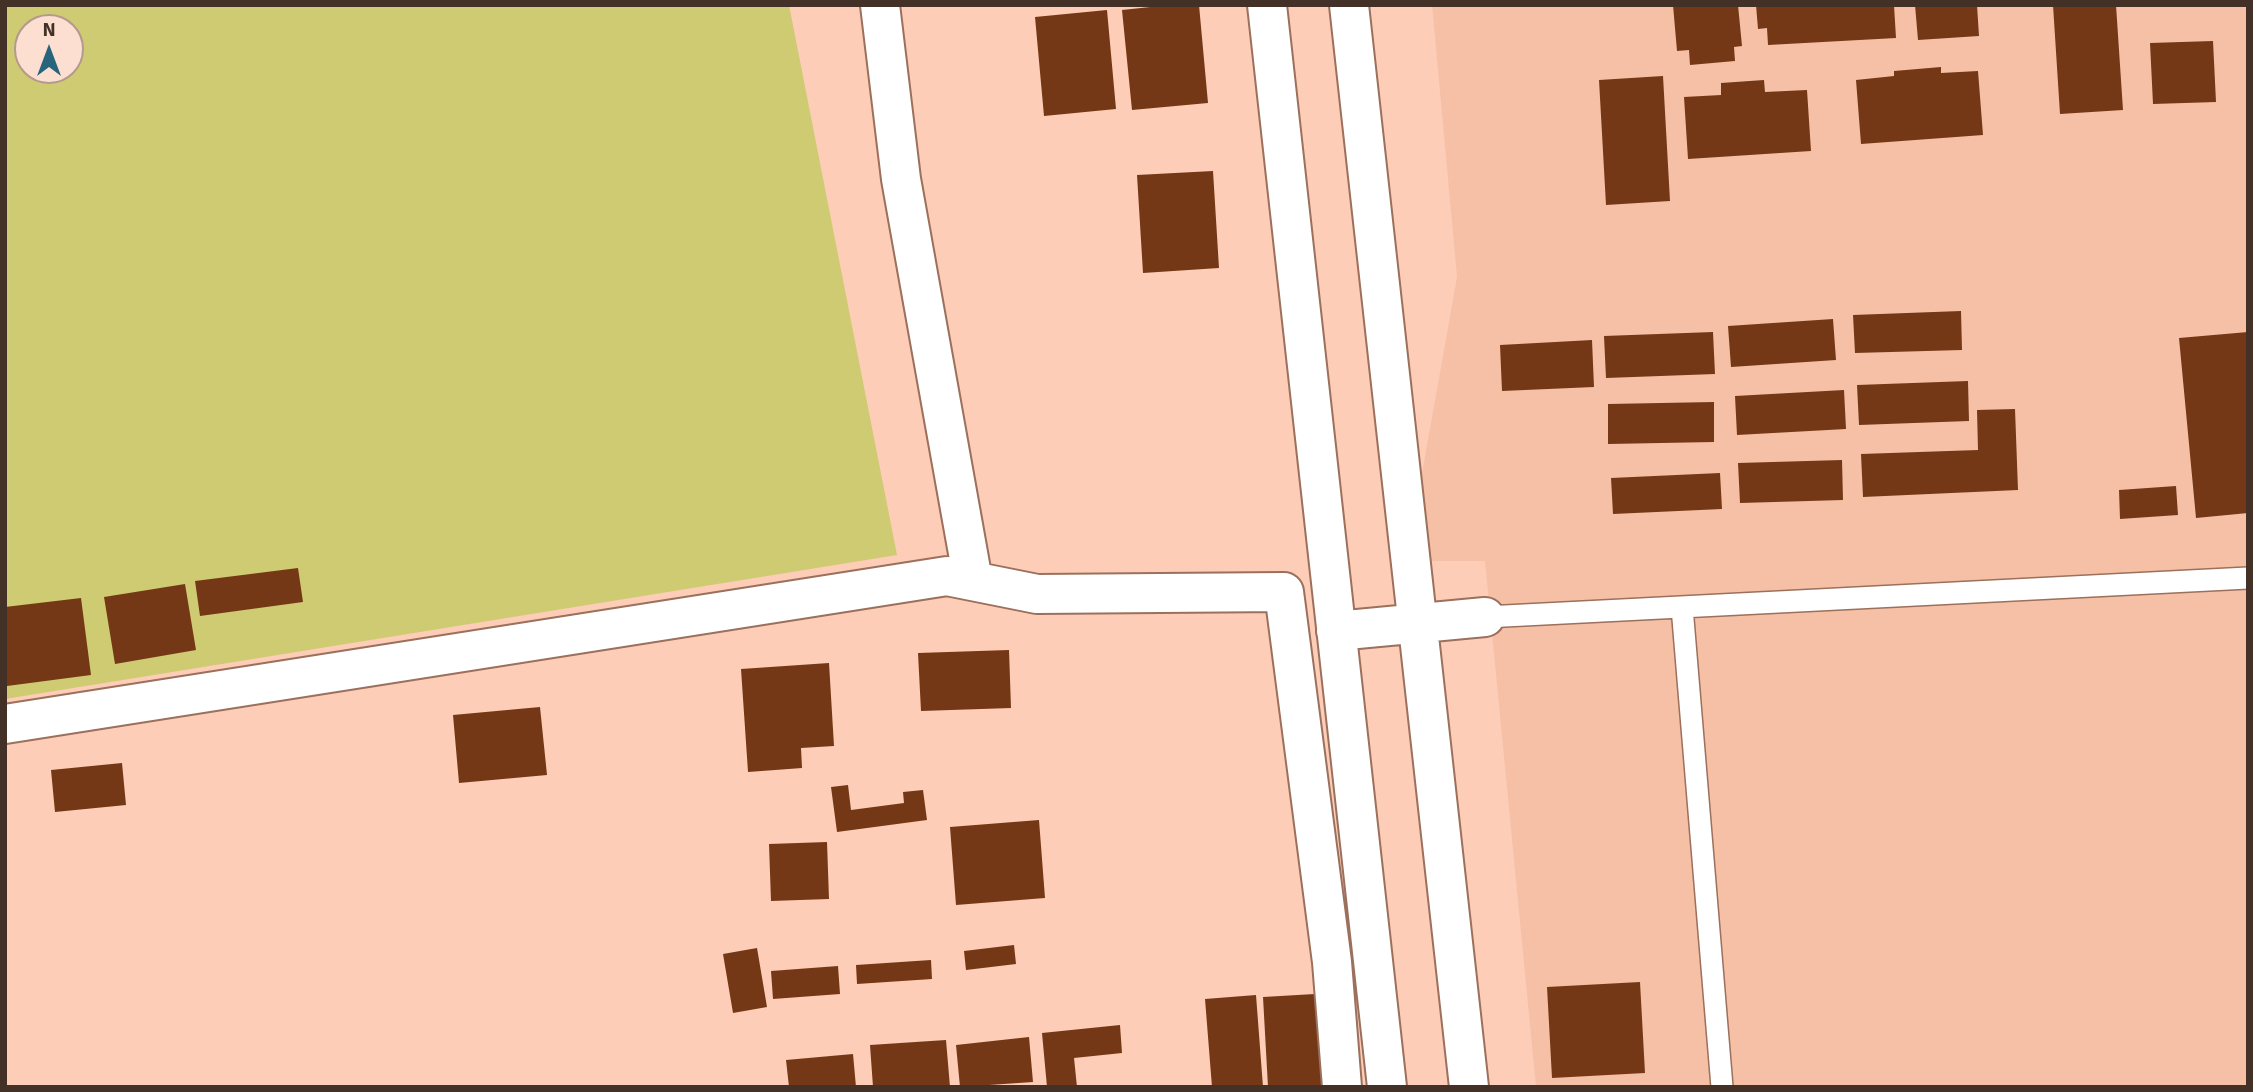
<!DOCTYPE html>
<html>
<head>
<meta charset="utf-8">
<style>
  body { margin:0 }
  #map { position:relative; width:2253px; height:1092px; overflow:hidden; background:#fdcdb7; font-family:Signika,sans-serif }
  canvas { display:block }
  .frame { position:absolute; inset:0; border:7px solid #433128; pointer-events:none }
  .north { position:absolute; left:14px; top:14px; width:70px; height:70px; box-sizing:border-box; background:#fddfd2; border:2px solid #b3998e; border-radius:50%; rotate:0deg; font-size:19px; font-weight:700; line-height:28px; text-align:center; color:#433128 }
  .north::after { content:''; display:block; margin:auto; width:24px; height:32px; background:#28647b; clip-path:polygon(50% 0,100% 100%,50% 72%,0 100%) }
</style>
</head>
<body>
<div id="map">
<canvas width="2253" height="1092"></canvas>
<div class="frame"></div>
<div class="north">N</div>
</div>
<script>
const g = document.querySelector('canvas').getContext('2d');
g.lineJoin = 'round';
function paint(path, color) {
  g.fillStyle = color;
  g.fill(path, 'evenodd');
}
function toPath(rows) {
  const path = new Path2D();
  for (const r of rows) {
    path.moveTo(r[0], r[1]);
    for (let i = 2; i < r.length; i += 2) path.lineTo(r[i], r[i + 1]);
  }
  return path;
}
function strokePath(path, color, width, dash) {
  g.strokeStyle = color;
  g.lineWidth = width;
  g.lineCap = dash ? 'butt' : 'round';
  g.setLineDash(dash || []);
  g.stroke(path);
}
paint(toPath([
  [1432,5,2248,5,2248,1087,1536,1087,1485,561,1427,561,1419,490,1457,277]
]), '#f6c0a6');
paint(toPath([
  [5,5,789,5,897,555,5,699],
  [28,28,70,28,70,70,28,70]
]), '#cfcb72');
paint(toPath([
  [1169,5,1199,5,1208,103,1132,110,1122,10],
  [1673,5,1738,5,1742,46,1734,47,1735,61,1690,65,1689,50,1677,51],
  [1756,5,1894,5,1896,38,1768,45,1767,28,1758,29],
  [1915,5,1977,5,1979,36,1918,40],
  [2053,5,2116,5,2123,110,2060,114],
  [1107,10,1116,109,1044,116,1035,17],
  [2213,41,2216,102,2153,104,2150,43],
  [1941,67,1941,73,1978,71,1983,135,1861,144,1856,80,1894,76,1894,71],
  [1663,76,1670,201,1606,205,1599,80],
  [1764,80,1765,92,1807,90,1811,151,1688,159,1684,97,1721,95,1721,83],
  [1213,171,1219,268,1143,273,1137,175],
  [1961,311,1962,350,1855,353,1853,315],
  [1833,319,1836,360,1731,367,1728,326],
  [1713,332,1715,374,1606,378,1604,336],
  [2248,332,2248,513,2196,518,2179,338],
  [1592,340,1594,387,1502,391,1500,345],
  [1968,381,1969,421,1859,425,1857,385],
  [1844,390,1846,429,1737,435,1735,396],
  [1714,402,1714,442,1608,444,1608,404],
  [2015,409,2018,490,1863,497,1861,454,1978,450,1977,410],
  [1842,460,1843,500,1740,503,1738,463],
  [1720,473,1722,509,1613,514,1611,478],
  [2176,486,2178,515,2120,519,2119,490],
  [298,568,303,602,200,616,195,581],
  [185,584,196,650,115,664,104,597],
  [81,598,91,675,7,686,5,607],
  [1009,650,1011,708,921,711,918,653],
  [829,663,834,746,801,748,802,768,748,772,741,669],
  [540,707,547,775,459,783,453,715],
  [122,763,126,805,55,812,51,770],
  [848,785,851,810,904,803,903,792,923,790,927,820,837,832,831,787],
  [1039,820,1045,898,956,905,950,827],
  [827,842,829,899,771,901,769,844],
  [1014,945,1016,964,966,970,964,951],
  [757,948,767,1007,733,1013,723,954],
  [931,960,932,979,857,984,856,965],
  [838,966,840,994,773,999,771,971],
  [1640,982,1645,1073,1552,1078,1547,987],
  [1332,993,1337,1087,1268,1087,1263,997],
  [1256,995,1263,1087,1212,1087,1205,999],
  [1120,1025,1122,1053,1074,1058,1077,1087,1047,1087,1042,1033],
  [1029,1037,1033,1082,960,1087,956,1045],
  [946,1040,950,1087,873,1087,870,1045],
  [853,1054,856,1087,789,1087,786,1060]
]), '#743816');
const lane = toPath([
  [1682,607,1722,1087],
  [1485,617,2248,578]
]);
const street = toPath([
  [880,5,901,179,973,581],
  [1267,5,1387,1087],
  [1349,5,1469,1087],
  [1336,631,1485,617],
  [5,724,947,576,1037,594,1284,592,1332,962,1342,1087]
]);
strokePath(lane, '#9b705c', 24);
strokePath(street, '#9b705c', 42);
strokePath(lane, '#fff', 21);
strokePath(street, '#fff', 38);
</script>
</body>
</html>
